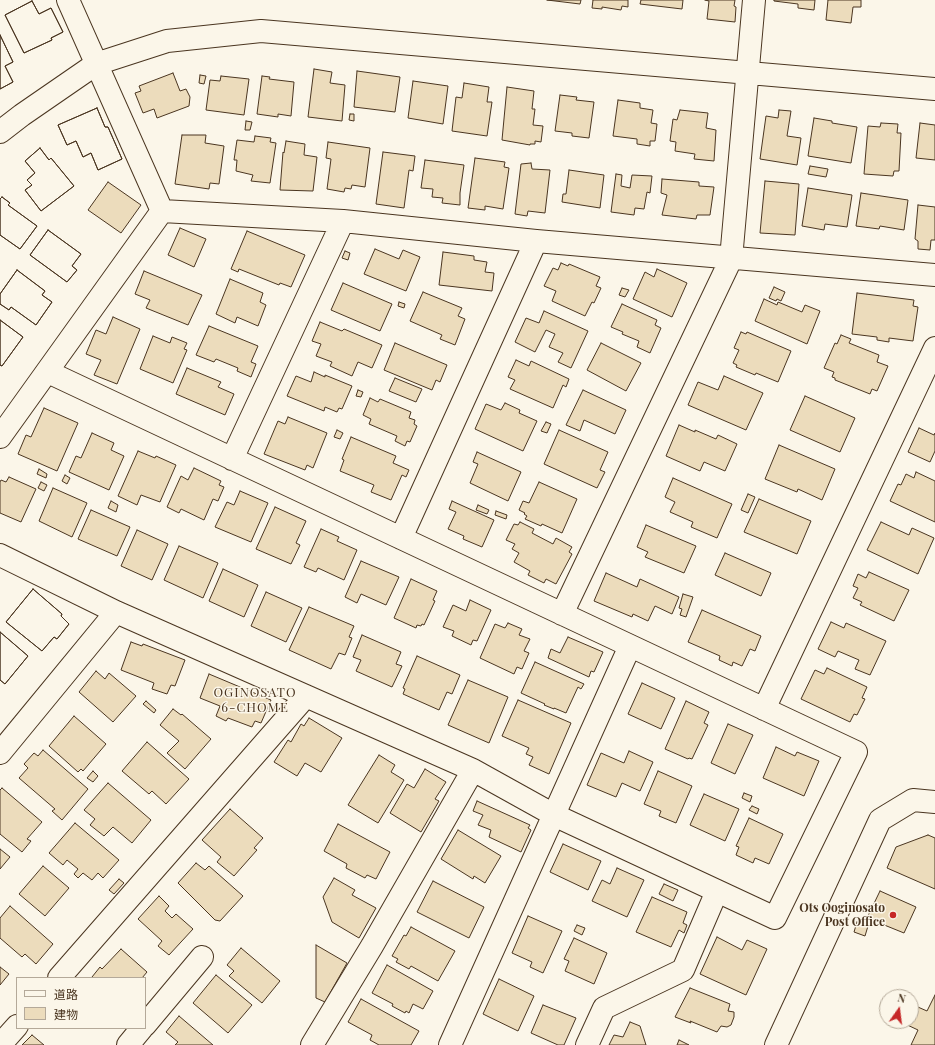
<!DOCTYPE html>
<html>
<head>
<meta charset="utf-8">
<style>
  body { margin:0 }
  #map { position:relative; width:935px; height:1045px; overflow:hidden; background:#fbf6e9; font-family:"Playfair Display","Noto Sans JP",serif }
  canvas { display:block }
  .legend { position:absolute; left:16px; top:977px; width:130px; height:52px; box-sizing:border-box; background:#fbf6e9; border:1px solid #b4a999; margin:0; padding:5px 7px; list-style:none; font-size:12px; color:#4a3520 }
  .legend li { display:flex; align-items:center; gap:8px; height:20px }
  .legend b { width:20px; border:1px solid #b4a999 }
  .north { position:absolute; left:879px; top:989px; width:40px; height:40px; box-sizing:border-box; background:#fbf6e9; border:1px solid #b4a999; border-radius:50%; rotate:14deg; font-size:11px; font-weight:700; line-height:16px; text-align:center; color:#4a3520 }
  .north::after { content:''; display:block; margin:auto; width:14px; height:18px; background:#c62828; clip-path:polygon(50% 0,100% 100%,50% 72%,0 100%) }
</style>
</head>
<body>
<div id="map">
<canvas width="935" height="1045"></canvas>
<ul class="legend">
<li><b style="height:5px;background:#fbf6e9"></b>道路</li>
<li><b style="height:11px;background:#ecdcbc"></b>建物</li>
</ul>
<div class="north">N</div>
</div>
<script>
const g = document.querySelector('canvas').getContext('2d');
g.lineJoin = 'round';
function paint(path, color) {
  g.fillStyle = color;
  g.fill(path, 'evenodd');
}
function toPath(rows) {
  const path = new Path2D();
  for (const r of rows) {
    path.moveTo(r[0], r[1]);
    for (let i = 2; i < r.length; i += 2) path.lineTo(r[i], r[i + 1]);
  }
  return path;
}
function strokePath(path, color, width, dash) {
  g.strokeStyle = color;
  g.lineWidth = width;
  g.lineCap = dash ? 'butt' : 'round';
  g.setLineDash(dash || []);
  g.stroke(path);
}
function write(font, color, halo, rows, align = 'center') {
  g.font = font + ' "Playfair Display",serif';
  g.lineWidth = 3;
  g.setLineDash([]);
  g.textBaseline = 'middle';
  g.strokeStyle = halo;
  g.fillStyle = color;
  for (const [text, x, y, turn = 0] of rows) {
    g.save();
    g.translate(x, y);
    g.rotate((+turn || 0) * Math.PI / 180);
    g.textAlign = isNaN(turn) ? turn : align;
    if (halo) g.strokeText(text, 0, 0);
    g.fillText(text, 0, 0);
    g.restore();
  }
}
const building = toPath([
  [547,0,581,0,580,4,547,0],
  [593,0,628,0,628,7,622,6,621,10,602,7,602,9,592,8,593,0],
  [641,0,683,0,682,9,640,4,641,0],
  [705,0,735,0,734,6,736,7,735,22,707,19,709,1,705,0],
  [774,0,815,0,814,10,798,8,798,4,774,1,774,0],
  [828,0,861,0,861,7,853,7,851,23,826,20,828,0],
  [32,1,39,14,51,8,63,32,51,38,52,40,24,53,5,15,32,1],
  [32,1,39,14,51,8,63,32,51,38,52,40,24,53,5,15,32,1],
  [0,35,13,62,5,66,13,82,0,89,0,35],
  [0,35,13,62,5,66,13,82,0,89,0,35],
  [314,69,332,72,330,83,345,85,342,121,308,117,314,69],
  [357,71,400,77,395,112,354,107,357,71],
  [173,73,180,91,186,89,190,97,189,106,157,118,154,109,143,113,135,93,141,91,139,86,173,73],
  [200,75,206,76,204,84,199,83,200,75],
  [221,76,249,79,244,115,206,110,210,80,220,81,221,76],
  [262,76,270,77,269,79,294,82,291,116,278,114,278,117,257,114,262,76],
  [413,81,448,86,443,124,408,118,413,81],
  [464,83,489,87,487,102,492,102,487,136,452,131,456,97,462,98,464,83],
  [507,87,534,91,532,109,535,109,533,125,543,126,541,142,535,141,535,144,530,144,530,145,502,140,507,87],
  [560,95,577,97,576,100,594,102,589,138,572,136,572,133,555,131,560,95],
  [618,100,640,103,640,108,653,110,651,123,657,124,655,141,650,141,650,146,637,144,637,139,613,136,618,100],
  [97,108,105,127,108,127,122,159,98,170,91,153,83,157,76,141,67,145,58,125,97,108],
  [97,108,105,127,108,127,122,159,98,170,91,153,83,157,76,141,67,145,58,125,97,108],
  [680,110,708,113,706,128,716,130,714,161,694,159,695,154,675,151,676,142,670,141,673,119,677,120,680,110],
  [779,110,791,111,787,136,801,138,797,165,760,159,766,116,778,118,779,110],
  [350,114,354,114,354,121,349,120,350,114],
  [814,118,832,121,832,123,857,127,851,163,808,156,814,118],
  [246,121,252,122,250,130,245,130,246,121],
  [881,123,898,124,897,133,901,133,899,171,894,171,893,176,864,174,868,126,880,127,881,123],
  [920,123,935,125,935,160,916,158,920,123],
  [182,135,206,135,205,143,224,146,219,184,210,183,209,189,175,184,182,135],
  [255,136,271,138,270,142,276,143,270,183,251,181,253,175,236,171,237,160,234,160,237,140,254,142,255,136],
  [286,141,305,144,304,155,317,157,313,191,280,190,283,152,284,153,286,141],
  [328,142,370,148,365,187,352,185,351,189,345,188,344,192,327,189,331,159,326,158,328,142],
  [40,148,49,160,51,158,74,186,41,211,25,190,32,185,27,180,35,173,25,161,40,148],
  [40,148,49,160,51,158,74,186,41,211,25,190,32,185,27,180,35,173,25,161,40,148],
  [383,152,415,156,413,171,409,170,404,208,376,204,383,152],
  [475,158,505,162,504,167,509,168,503,209,485,206,485,210,468,208,475,158],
  [425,160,464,165,460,193,460,205,442,203,443,198,432,197,433,189,421,188,425,160],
  [531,163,532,169,550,170,545,213,528,211,527,216,515,214,521,164,531,163],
  [810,166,828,169,826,177,808,174,810,166],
  [569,170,604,175,600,208,562,202,563,194,566,194,569,170],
  [616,174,622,175,621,186,630,188,632,175,652,176,650,193,647,192,644,209,635,208,634,215,611,212,616,174],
  [662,179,699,182,699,186,714,187,710,215,697,215,696,219,662,215,667,195,661,193,662,179],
  [765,181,799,184,795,235,760,233,765,181],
  [108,182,141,205,121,233,88,210,108,182],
  [808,188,852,195,847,227,825,224,824,230,802,226,808,188],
  [861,193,908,200,904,230,880,226,879,229,856,226,861,193],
  [2,197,10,203,8,205,37,226,20,249,0,235,0,199,2,197],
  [2,197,10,203,8,205,37,226,20,249,0,235,0,199,2,197],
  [918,205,935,207,935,240,931,240,930,250,918,249,918,241,915,239,918,205],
  [180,228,206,239,194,267,168,255,180,228],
  [48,230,81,254,72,266,77,270,67,282,30,255,48,230],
  [48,230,81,254,72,266,77,270,67,282,30,255,48,230],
  [247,231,305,255,291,287,280,283,279,285,239,269,238,272,231,269,247,231],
  [375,249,399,259,403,250,420,257,406,291,364,274,375,249],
  [345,251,350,253,348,260,342,258,345,251],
  [443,252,474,256,474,260,487,262,485,272,494,273,492,291,439,285,443,252],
  [561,263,568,266,569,264,600,277,596,286,601,288,594,303,592,302,585,316,552,301,556,291,544,286,553,268,558,270,561,263],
  [657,269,687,283,672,317,633,299,645,272,654,277,657,269],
  [17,270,45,291,42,295,52,302,36,325,11,307,9,310,0,304,0,294,17,270],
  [17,270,45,291,42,295,52,302,36,325,11,307,9,310,0,304,0,294,17,270],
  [144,271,202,295,188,325,146,308,150,300,135,294,144,271],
  [230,279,263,293,260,302,266,305,258,326,237,317,235,323,216,314,230,279],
  [343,283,392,304,380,331,331,310,343,283],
  [774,287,785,292,781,301,777,299,776,301,769,298,774,287],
  [622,288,629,290,625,297,619,295,622,288],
  [423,292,462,308,458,316,465,319,455,345,440,339,442,335,410,321,423,292],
  [857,293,914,300,913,306,918,307,913,341,889,338,889,342,877,340,877,337,852,334,857,293],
  [764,299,777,305,778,302,802,312,805,305,820,311,807,344,755,321,764,299],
  [399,302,405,304,404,308,398,306,399,302],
  [622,304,657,320,655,325,661,328,650,353,637,347,639,341,622,334,623,332,611,327,622,304],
  [544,311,588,331,571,368,558,362,563,353,549,347,555,334,546,330,535,352,515,342,526,318,539,323,544,311],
  [113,317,140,329,117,384,94,375,101,360,86,354,96,330,106,334,113,317],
  [0,320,23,337,2,366,0,365,0,320],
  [0,320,23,337,2,366,0,365,0,320],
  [320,322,342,331,344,329,382,345,372,368,358,362,352,376,330,366,332,362,316,356,321,344,312,341,320,322],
  [209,326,258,346,251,362,256,364,251,377,237,371,238,368,216,359,214,362,196,355,209,326],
  [741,332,746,334,747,332,791,351,778,382,756,373,755,375,736,367,737,365,733,363,739,350,734,348,741,332],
  [841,335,851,339,849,343,879,355,877,362,888,366,877,391,872,389,870,394,835,380,835,378,832,377,834,372,824,368,835,343,837,344,841,335],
  [153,336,170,343,172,337,187,343,184,349,187,350,173,383,140,369,153,336],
  [395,343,447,365,440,382,436,380,432,390,384,370,395,343],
  [601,343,641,363,626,391,587,370,601,343],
  [516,360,529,366,531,361,569,379,566,387,563,385,553,408,510,389,515,380,508,377,516,360],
  [187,368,221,382,218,387,234,394,225,415,176,394,187,368],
  [314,372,325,377,325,375,352,386,342,409,339,408,337,412,325,407,324,411,287,396,296,376,311,382,314,372],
  [724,376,763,393,746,430,688,405,698,382,718,390,724,376],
  [395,378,422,389,416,402,389,391,395,378],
  [358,390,363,392,361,397,356,396,358,390],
  [583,390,626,410,615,434,584,420,580,431,566,425,583,390],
  [805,396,855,418,840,452,790,430,805,396],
  [370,398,378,402,380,399,411,412,409,418,415,420,414,424,417,426,410,442,407,441,405,446,395,441,397,436,369,424,371,419,363,415,370,398],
  [505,403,520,410,519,413,537,421,523,451,475,429,486,404,501,410,505,403],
  [44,408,78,423,57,471,18,454,26,435,31,437,44,408],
  [288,417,327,433,313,468,307,465,305,470,264,454,278,421,285,424,288,417],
  [546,422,551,424,547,433,541,431,546,422],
  [679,425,695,432,695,430,716,439,718,435,737,444,725,471,704,462,700,471,666,456,679,425],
  [919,428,934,435,935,433,935,451,930,462,908,452,919,428],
  [337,430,343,433,340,439,334,437,337,430],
  [559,430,608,452,600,470,605,472,597,488,544,464,559,430],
  [92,433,114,443,111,450,124,456,109,490,69,472,76,456,81,458,92,433],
  [351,437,396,456,393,463,409,470,406,477,402,475,391,500,371,492,374,485,340,471,344,460,342,459,351,437],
  [779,445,835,469,822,500,798,489,797,492,765,479,779,445],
  [138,451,155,458,156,456,176,465,160,502,141,495,137,505,118,496,138,451],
  [477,452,521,472,508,501,470,483,478,464,473,462,477,452],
  [194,468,221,481,219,485,224,487,218,501,213,499,204,520,181,509,179,513,167,507,181,476,188,480,194,468],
  [39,469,47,474,46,478,37,474,39,469],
  [916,472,935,481,935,522,890,501,898,484,901,485,906,474,914,478,916,472],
  [65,475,70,478,67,484,62,481,65,475],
  [9,477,36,489,21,522,0,513,0,482,1,480,6,482,9,477],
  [673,478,732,504,717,538,691,527,693,522,670,512,675,502,665,497,673,478],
  [41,482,47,485,44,491,38,488,41,482],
  [539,482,577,499,562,533,542,524,541,526,525,519,527,516,524,514,525,513,519,510,523,501,529,503,539,482],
  [53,488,87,503,72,537,39,521,53,488],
  [240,491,268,503,251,542,215,527,227,502,234,505,240,491],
  [748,494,755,497,748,513,741,510,748,494],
  [759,499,811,521,797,554,744,532,759,499],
  [111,501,118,505,116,512,108,508,111,501],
  [452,501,494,520,482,547,463,539,464,536,448,529,456,512,449,509,452,501],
  [478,505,489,510,487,514,476,510,478,505],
  [275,507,306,521,296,543,300,545,291,564,256,549,275,507],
  [91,510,130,527,117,556,78,539,91,510],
  [496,511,507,515,506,519,495,515,496,511],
  [520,522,534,529,532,533,553,544,556,538,572,547,569,552,572,554,556,584,546,579,544,583,528,575,530,571,514,562,519,553,512,549,515,544,506,540,514,524,518,525,520,522],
  [881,522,909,535,912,528,934,538,918,574,867,550,881,522],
  [646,525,696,546,684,573,645,557,648,552,637,547,646,525],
  [321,529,339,537,337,541,357,550,344,580,318,568,316,572,304,567,321,529],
  [137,530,168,544,152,580,121,566,137,530],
  [179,546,218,563,203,598,164,580,179,546],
  [725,553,771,573,761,596,715,575,725,553],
  [361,561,399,577,386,605,361,594,357,603,345,597,361,561],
  [223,569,258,585,244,617,209,601,223,569],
  [869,572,909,590,894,621,860,605,862,602,853,598,858,588,853,586,858,574,866,578,869,572],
  [606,573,637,587,640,579,679,597,672,614,655,606,648,621,633,614,632,617,594,601,606,573],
  [411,579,437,591,433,600,435,601,424,625,422,624,421,626,417,625,416,628,394,618,411,579],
  [33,589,62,614,61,616,69,624,57,639,54,637,42,651,6,622,33,589],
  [33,589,62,614,61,616,69,624,57,639,54,637,42,651,6,622,33,589],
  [266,592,302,608,286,642,251,626,266,592],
  [683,594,693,597,686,617,680,615,682,609,679,608,683,594],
  [470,600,491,610,477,641,473,640,471,645,452,636,454,631,443,627,453,605,466,611,470,600],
  [309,607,354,626,349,637,352,638,345,655,339,653,331,669,289,650,309,607],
  [702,610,761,636,755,651,750,649,742,666,733,662,732,666,719,660,720,656,688,642,702,610],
  [831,622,844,628,846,623,886,641,870,675,855,669,859,660,838,651,835,657,818,649,831,622],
  [508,623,522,629,519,635,530,639,524,651,529,653,522,669,517,667,514,674,480,658,495,624,505,628,508,623],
  [0,632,28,656,5,684,0,680,0,632],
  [0,632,28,656,5,684,0,680,0,632],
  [362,635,401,652,396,664,402,666,392,687,356,671,361,660,353,657,362,635],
  [568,637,603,652,594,672,591,671,589,677,548,658,551,649,560,653,568,637],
  [131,642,142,646,143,644,185,660,175,686,171,685,167,694,152,689,154,683,121,670,131,642],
  [417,656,460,675,452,694,447,692,439,710,403,694,405,689,403,688,417,656],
  [535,662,584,684,581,689,578,687,566,713,554,708,554,709,544,705,545,704,521,693,535,662],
  [827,668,867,687,862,698,865,699,857,715,854,714,850,722,801,699,815,670,824,674,827,668],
  [96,671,105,679,109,673,136,696,113,722,79,692,96,671],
  [209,674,271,700,261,723,255,721,252,727,228,718,226,721,216,716,220,706,200,698,209,674],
  [468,680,508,697,489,743,448,725,468,680],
  [642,683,675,698,661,729,628,714,642,683],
  [518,700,571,723,549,774,529,765,533,757,526,754,529,748,502,736,518,700],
  [146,701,156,710,154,713,143,704,146,701],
  [686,701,709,712,704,723,708,725,692,759,689,758,688,759,665,749,686,701],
  [173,709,181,715,182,714,211,739,185,769,167,753,179,741,160,725,173,709],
  [74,716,106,744,83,771,81,769,78,772,49,746,74,716],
  [309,718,342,738,321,772,305,763,297,776,274,762,288,740,291,742,301,724,304,726,309,718],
  [728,724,753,735,735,774,711,763,728,724],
  [147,742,189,779,166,804,152,791,149,794,122,771,147,742],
  [776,747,795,756,797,752,819,761,804,796,763,778,776,747],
  [43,750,88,789,62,820,52,811,55,809,19,778,28,768,24,764,34,753,38,756,43,750],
  [629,751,653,762,640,791,622,783,616,797,587,785,601,753,624,763,629,751],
  [379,755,395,765,391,772,404,780,378,823,348,805,379,755],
  [425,769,446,782,435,799,439,801,421,832,390,813,407,784,414,788,425,769],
  [93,771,98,776,93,782,87,778,93,771],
  [658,771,692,786,676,823,659,816,661,811,644,804,658,771],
  [108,783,151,820,132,843,113,827,104,836,90,825,95,819,84,810,108,783],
  [2,788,42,822,27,839,31,841,22,852,0,834,0,790,2,788],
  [744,793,752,796,750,802,742,798,744,793],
  [704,794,739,809,725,841,690,825,704,794],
  [477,801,530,825,528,828,531,830,521,852,489,837,491,830,478,825,483,815,473,811,477,801],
  [752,806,759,809,757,814,749,810,752,806],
  [230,809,263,838,254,848,257,850,234,876,217,862,221,857,202,840,230,809],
  [749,818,783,834,769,864,755,858,753,863,736,855,739,847,736,846,749,818],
  [75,823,119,860,103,878,98,873,92,880,83,873,78,878,74,874,78,869,67,860,63,865,49,853,75,823],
  [338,824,390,852,376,879,367,875,365,878,346,868,347,864,324,851,338,824],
  [458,830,501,856,485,883,474,876,473,879,441,859,458,830],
  [928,835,935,838,935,889,887,868,896,847,928,835],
  [563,844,601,861,588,890,550,872,563,844],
  [0,849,10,857,0,869,0,849],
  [196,863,205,870,209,866,243,896,220,921,215,920,178,883,196,863],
  [43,866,69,888,45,916,19,894,43,866],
  [617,868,644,880,627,917,592,901,602,880,610,884,617,868],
  [334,878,355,890,352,895,376,908,359,938,332,922,323,897,334,878],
  [119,879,124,883,114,894,109,890,119,879],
  [433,881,484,907,469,938,417,912,433,881],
  [664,884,678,890,673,901,659,894,664,884],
  [880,891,916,907,904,933,867,918,880,891],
  [159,896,169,906,165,911,172,918,176,914,193,929,169,955,158,946,162,941,138,919,159,896],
  [652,897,687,912,683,923,687,925,684,933,679,930,671,947,636,932,652,897],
  [10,906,53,944,36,964,25,954,22,957,0,938,0,918,10,906],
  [528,916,562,931,543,973,530,967,532,962,512,953,528,916],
  [857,922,868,926,865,936,854,932,857,922],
  [577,925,585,928,582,935,574,931,577,925],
  [411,927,455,951,438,981,411,966,409,969,396,962,398,959,392,956,404,935,406,936,411,927],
  [717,937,742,950,747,940,767,949,746,995,700,974,717,937],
  [574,938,607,953,594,984,565,971,569,961,564,959,574,938],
  [316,945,347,963,325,1002,316,998,316,945],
  [241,948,280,981,262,1003,229,976,234,971,227,965,241,948],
  [121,949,147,972,142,978,93,978,92,977,100,967,102,969,121,949],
  [387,965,433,991,423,1009,413,1004,409,1013,406,1011,405,1013,392,1006,393,1004,372,993,387,965],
  [0,967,9,974,0,985,0,967],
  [216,975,252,1005,228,1033,193,1003,216,975],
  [499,979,534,996,518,1031,483,1014,499,979],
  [690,988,730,1004,728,1011,734,1012,734,1017,731,1025,727,1027,721,1026,717,1032,690,1021,691,1023,675,1017,690,988],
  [935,995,935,1045,911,1045,918,1030,901,1022,902,1021,911,1021,911,1004,927,1011,935,995],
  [361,999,419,1031,411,1045,379,1045,370,1040,372,1035,348,1022,361,999],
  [543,1005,576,1018,564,1045,558,1045,531,1033,543,1005],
  [179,1016,213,1045,175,1045,178,1042,166,1032,179,1016],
  [630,1022,640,1026,646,1045,609,1045,614,1035,623,1037,630,1022],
  [32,1035,44,1045,22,1045,32,1035],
  [679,1040,689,1045,677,1045,679,1040]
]);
paint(building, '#ecdcbc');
strokePath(building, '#4a3520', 1);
const minor = toPath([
  [68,0,162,211],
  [0,132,22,115,96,64,167,41,261,31,935,89],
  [162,211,343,221,536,241,935,275],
  [0,437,162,211],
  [232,459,343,221],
  [401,538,536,241],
  [0,555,116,612,473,770,554,815,775,918,856,752,48,372],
  [562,614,731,259,754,0],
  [764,709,935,348],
  [0,753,116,612],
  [59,978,306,696],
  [145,1025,202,957],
  [0,1045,17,1026],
  [128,1045,142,1028],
  [312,1045,372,946,473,770],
  [450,1045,630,646],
  [587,1045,604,1008,683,970,717,891],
  [776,1045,880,820,913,800,935,802]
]);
strokePath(minor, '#4a3520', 24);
strokePath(minor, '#fbf6e9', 22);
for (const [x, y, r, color] of [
  [893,915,4,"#c62828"]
]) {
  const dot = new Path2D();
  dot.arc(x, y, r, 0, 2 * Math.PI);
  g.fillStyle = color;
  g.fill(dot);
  strokePath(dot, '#fbf6e9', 1.5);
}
write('bold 12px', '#4a3520', '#fbf6e9', [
  ["Ots Ooginosato",885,908],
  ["Post Office",885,922]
], 'right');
g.letterSpacing = '1px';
write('13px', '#4a3520', '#fbf6e9', [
  ["OGINOSATO",255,693],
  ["6-CHOME",255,708]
]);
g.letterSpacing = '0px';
</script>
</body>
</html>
